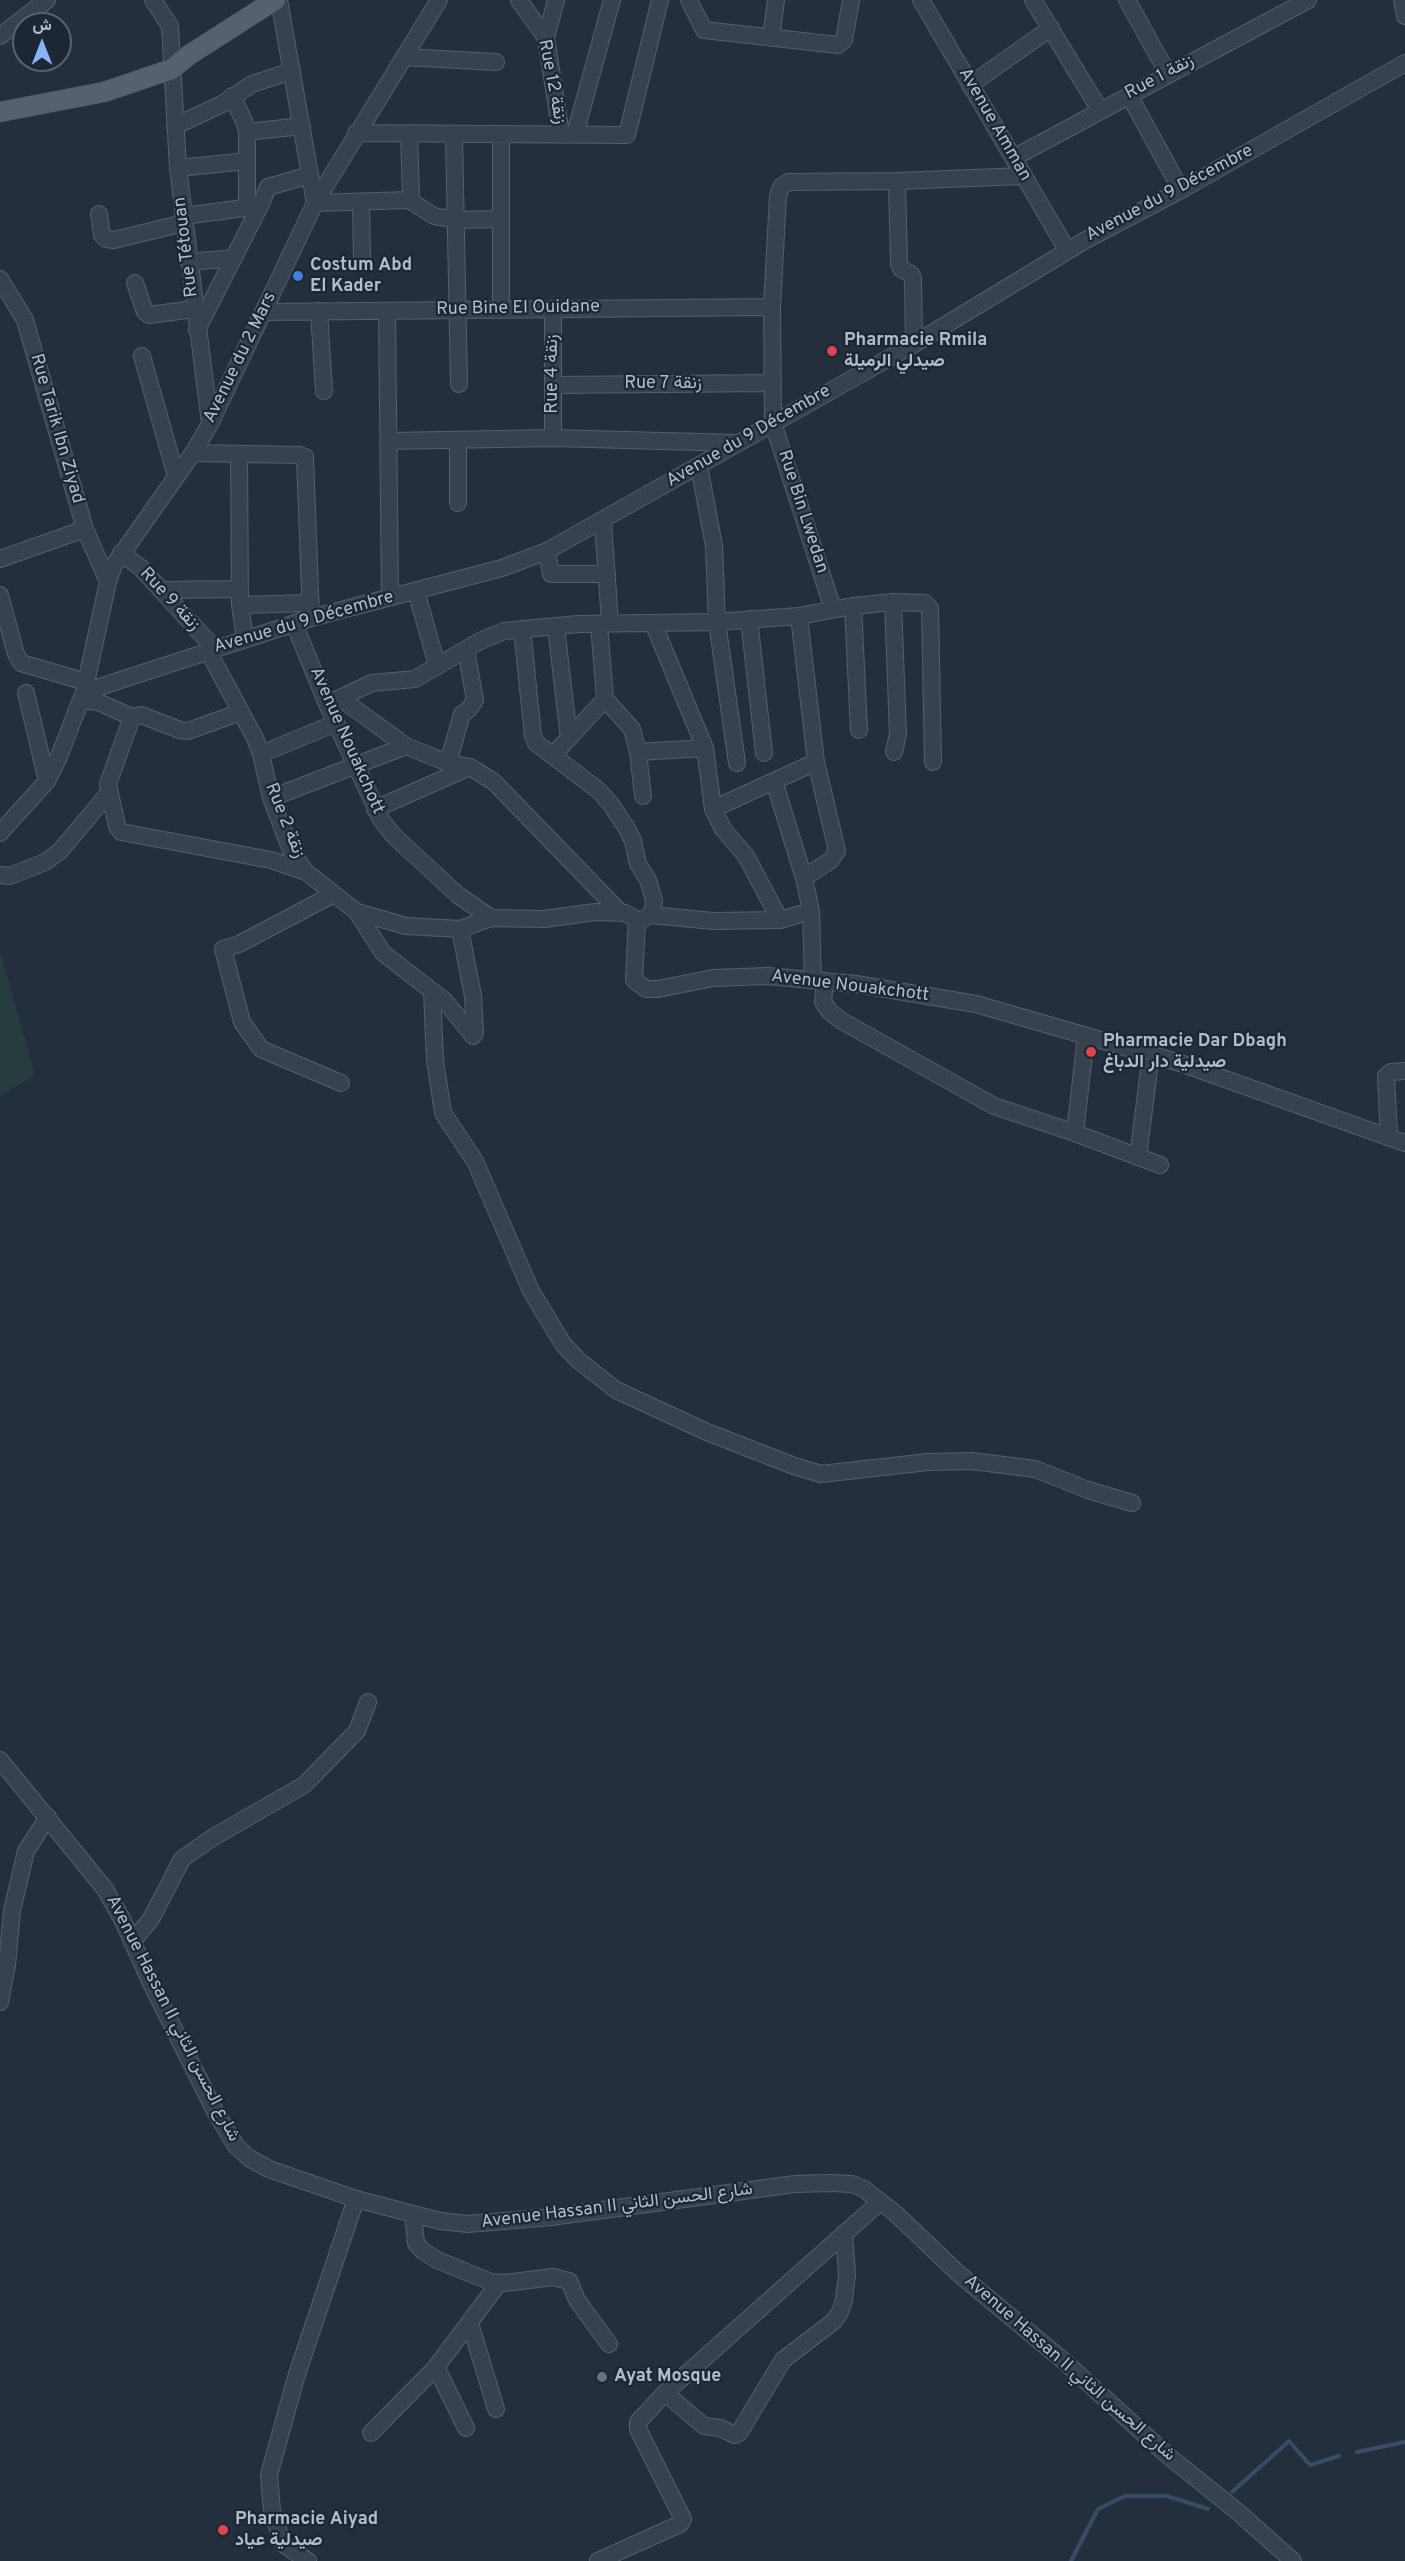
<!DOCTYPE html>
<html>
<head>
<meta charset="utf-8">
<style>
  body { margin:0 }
  #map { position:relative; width:1405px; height:2561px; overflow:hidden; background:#242f3e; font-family:Overpass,Vazirmatn,sans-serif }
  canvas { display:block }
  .north { position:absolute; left:12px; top:12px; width:60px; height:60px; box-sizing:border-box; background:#1d2633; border:2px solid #59626f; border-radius:50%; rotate:0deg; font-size:16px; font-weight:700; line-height:24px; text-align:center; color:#b4bcc9 }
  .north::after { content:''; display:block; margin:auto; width:21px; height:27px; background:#8ab4f8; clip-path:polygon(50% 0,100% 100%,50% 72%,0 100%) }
</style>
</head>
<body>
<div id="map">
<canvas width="1405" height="2561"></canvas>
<div class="north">ش</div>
</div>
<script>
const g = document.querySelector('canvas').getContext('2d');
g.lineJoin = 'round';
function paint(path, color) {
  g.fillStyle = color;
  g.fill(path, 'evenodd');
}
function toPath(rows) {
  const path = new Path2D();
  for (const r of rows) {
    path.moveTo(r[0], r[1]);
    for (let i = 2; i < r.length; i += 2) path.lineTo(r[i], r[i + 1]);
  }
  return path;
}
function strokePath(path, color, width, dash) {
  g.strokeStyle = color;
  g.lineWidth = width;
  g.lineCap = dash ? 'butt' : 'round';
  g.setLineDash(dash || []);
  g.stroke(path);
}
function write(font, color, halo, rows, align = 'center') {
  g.font = font + ' Overpass,Vazirmatn,sans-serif';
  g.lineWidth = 4.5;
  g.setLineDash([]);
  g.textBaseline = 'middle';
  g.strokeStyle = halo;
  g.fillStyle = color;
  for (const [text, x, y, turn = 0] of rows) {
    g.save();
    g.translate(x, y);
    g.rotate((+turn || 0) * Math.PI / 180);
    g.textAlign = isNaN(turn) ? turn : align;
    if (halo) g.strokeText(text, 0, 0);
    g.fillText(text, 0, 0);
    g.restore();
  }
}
paint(toPath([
  [0,951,35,1075,0,1096]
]), '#263c3f');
strokePath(toPath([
  [1357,2452,1405,2442],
  [1232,2492,1289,2441,1310,2465,1339,2456],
  [1071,2561,1098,2509,1125,2496,1167,2496,1208,2509]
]), '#394c67', 4);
const minor = toPath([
  [153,0,170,26,178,168,210,423],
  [279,0,315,203,409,200,411,197,409,133],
  [519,0,546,38,561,134],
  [689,0,704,30,838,45,844,40,851,0],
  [921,0,1067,250],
  [1033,0,1100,110],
  [1127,0,1168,74],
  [1402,0,1405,16],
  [0,36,47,0],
  [546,38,556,0],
  [771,38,776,0],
  [404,57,496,62],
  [970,85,1051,28],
  [1129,95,1181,190],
  [232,96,244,121,247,132,247,208],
  [175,126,222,104,252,84,292,71],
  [247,132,302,126],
  [356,133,627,135,660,0],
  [454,134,459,384],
  [501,134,501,310],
  [575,134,612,0],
  [1013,158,1308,0],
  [178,168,247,161],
  [897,181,899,264,901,269,911,274,913,278,914,344],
  [409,200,434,216,456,220,500,219],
  [361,202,362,257],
  [99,214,102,235,106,239,114,240,184,223],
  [183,216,260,206,268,187,310,175],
  [189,262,234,258],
  [0,279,25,320,85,529,108,582],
  [135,283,145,312,149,315,194,309],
  [553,309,553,438],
  [319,311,324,391],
  [387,311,390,596],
  [263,312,772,307],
  [197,330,260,206],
  [142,356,176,476],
  [554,385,773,383],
  [458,440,458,503],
  [389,441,553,438,736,443],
  [193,453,300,455,305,457,311,618],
  [239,455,240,605,245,639],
  [699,466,714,546,717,622,737,763],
  [603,522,610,623],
  [547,551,551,574,607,574],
  [121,553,141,568,215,649],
  [0,559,85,529],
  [162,590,240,589],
  [416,591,437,665],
  [0,595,16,654,21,663,86,682],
  [893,602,925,603,930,608,933,762],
  [240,605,309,603],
  [853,606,893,602,898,734,894,752],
  [833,609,773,423,772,307,778,196,781,187,788,182,897,181,1024,176],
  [799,616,816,762,837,851,831,860,804,878],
  [749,619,764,753],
  [294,623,327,704,382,821,394,836,458,895,491,918,544,919,595,912,625,913,637,920,634,980,646,989,658,989,713,978,767,976,856,984,976,1004,1180,1063,1405,1143],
  [599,624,605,699,632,729,638,752,643,796],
  [522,629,533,736,536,743,598,790,610,803,626,827,633,841,638,864,648,880,654,900,652,915,642,919],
  [208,651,255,738,261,754,271,798,292,853,306,872,357,912,406,926,460,929,491,918],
  [84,692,311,618,502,568,547,551,914,344,1084,241,1181,190,1405,63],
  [26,693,47,781],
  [340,698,406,746,448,763,470,767,494,782,620,912],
  [81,700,98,702,132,717,141,715,180,730,188,731,241,712],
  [327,704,372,683,415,679,480,641,504,631,578,624,717,622,799,616,853,606,859,730],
  [132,717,108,784,117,826,121,832,271,860,306,872],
  [569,738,605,699],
  [638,752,705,748],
  [261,754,336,723],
  [553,755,569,738,556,627],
  [448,763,462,714,469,709,475,700,466,650],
  [774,781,816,762],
  [271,798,406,746],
  [375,809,470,767],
  [713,809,774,781,804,878,811,911,813,980],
  [0,833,47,781,58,759,84,692,108,582,114,565,193,453,210,424,315,203,439,0],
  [0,875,10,876,45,862,60,851,108,794],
  [334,894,239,944,223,949,242,1022,261,1049,341,1083],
  [357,912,383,953,445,1001,473,1036,475,1033,473,996,460,929],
  [652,915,713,921,780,920,746,856,723,829,713,809,705,748,653,623],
  [780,920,811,911],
  [825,981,823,1002,830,1012,842,1021,994,1106,1075,1133,1160,1165],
  [432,991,435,1060,443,1113,475,1161,531,1291,563,1344,578,1360,616,1390,707,1432,794,1466,821,1474,928,1462,972,1461,1035,1469,1088,1490,1132,1503],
  [1075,1133,1086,1036],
  [1389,1137,1386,1076,1391,1072,1405,1071],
  [1138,1157,1151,1054],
  [0,1760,105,1889,122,1919,151,1983,216,2113,236,2146,249,2158,269,2169,356,2199,440,2221,468,2224,551,2217,795,2184,831,2183,852,2184,864,2189,895,2213,959,2274,1065,2362,1166,2454,1238,2512,1293,2561],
  [132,1942,151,1919,182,1859,212,1838,304,1785,357,1731,368,1702],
  [0,2002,7,1965,12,1911,26,1851,48,1817],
  [413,2214,416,2243,423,2251,437,2260,491,2282,505,2283,553,2277,569,2281,577,2300,609,2344],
  [470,2323,496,2409],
  [436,2367,466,2428],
  [665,2393,704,2426,720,2428,735,2435,739,2433,783,2360,834,2321,840,2312,844,2300,847,2274,844,2233],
  [371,2433,436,2367,499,2283],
  [308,2561,283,2544,272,2511,269,2475,297,2374,356,2199],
  [598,2561,680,2524,683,2519,638,2429,638,2422,665,2393,880,2202]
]);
const major = toPath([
  [0,112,104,92,172,69,189,55,275,0]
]);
strokePath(minor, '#565f6c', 18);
strokePath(major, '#414a57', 21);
strokePath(minor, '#38414e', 16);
strokePath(major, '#56606e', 20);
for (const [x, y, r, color] of [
  [298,276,6,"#3f7fe0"],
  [832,351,6,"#e0444e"],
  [1091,1052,6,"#e0444e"],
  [602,2377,6,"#6b7280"],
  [223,2530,6,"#e0444e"]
]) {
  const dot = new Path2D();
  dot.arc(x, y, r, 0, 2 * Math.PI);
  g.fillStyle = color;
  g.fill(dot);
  strokePath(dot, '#1d2633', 2);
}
write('18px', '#b4bcc9', '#1d2633', [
  ["Rue 1 زنقة",1160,78,-28],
  ["Rue 12 زنقة",551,82,79],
  ["Avenue Amman",994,125,60],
  ["Avenue du 9 Décembre",1170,194,-28],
  ["Rue Tétouan",187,247,-97],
  ["Rue Bine El Ouidane",518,309,-1],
  ["Avenue du 2 Mars",241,358,-64],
  ["Rue 4 زنقة",553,374,-90],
  ["Rue 7 زنقة",663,384],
  ["Rue Tarik Ibn Ziyad",56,429,74],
  ["Avenue du 9 Décembre",749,437,-30],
  ["Rue Bin Lwedan",802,512,72],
  ["Rue 9 زنقة",169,600,47],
  ["Avenue du 9 Décembre",304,623,-16],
  ["Avenue Nouakchott",346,741,66],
  ["Rue 2 زنقة",284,821,68],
  ["Avenue Nouakchott",850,987,7],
  ["Avenue Hassan II شارع الحسن الثاني",172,2019,63],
  ["Avenue Hassan II شارع الحسن الثاني",617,2207,-7],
  ["Avenue Hassan II شارع الحسن الثاني",1069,2369,41]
]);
write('bold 18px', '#b4bcc9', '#1d2633', [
  ["Costum Abd",310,266],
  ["El Kader",310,287],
  ["Pharmacie Rmila",844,341],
  ["صيدلي الرميلة",844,362],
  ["Pharmacie Dar Dbagh",1103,1042],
  ["صيدلية دار الدباغ",1103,1063],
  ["Ayat Mosque",614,2377],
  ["Pharmacie Aiyad",235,2520],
  ["صيدلية عياد",235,2541]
], 'left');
</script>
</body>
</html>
